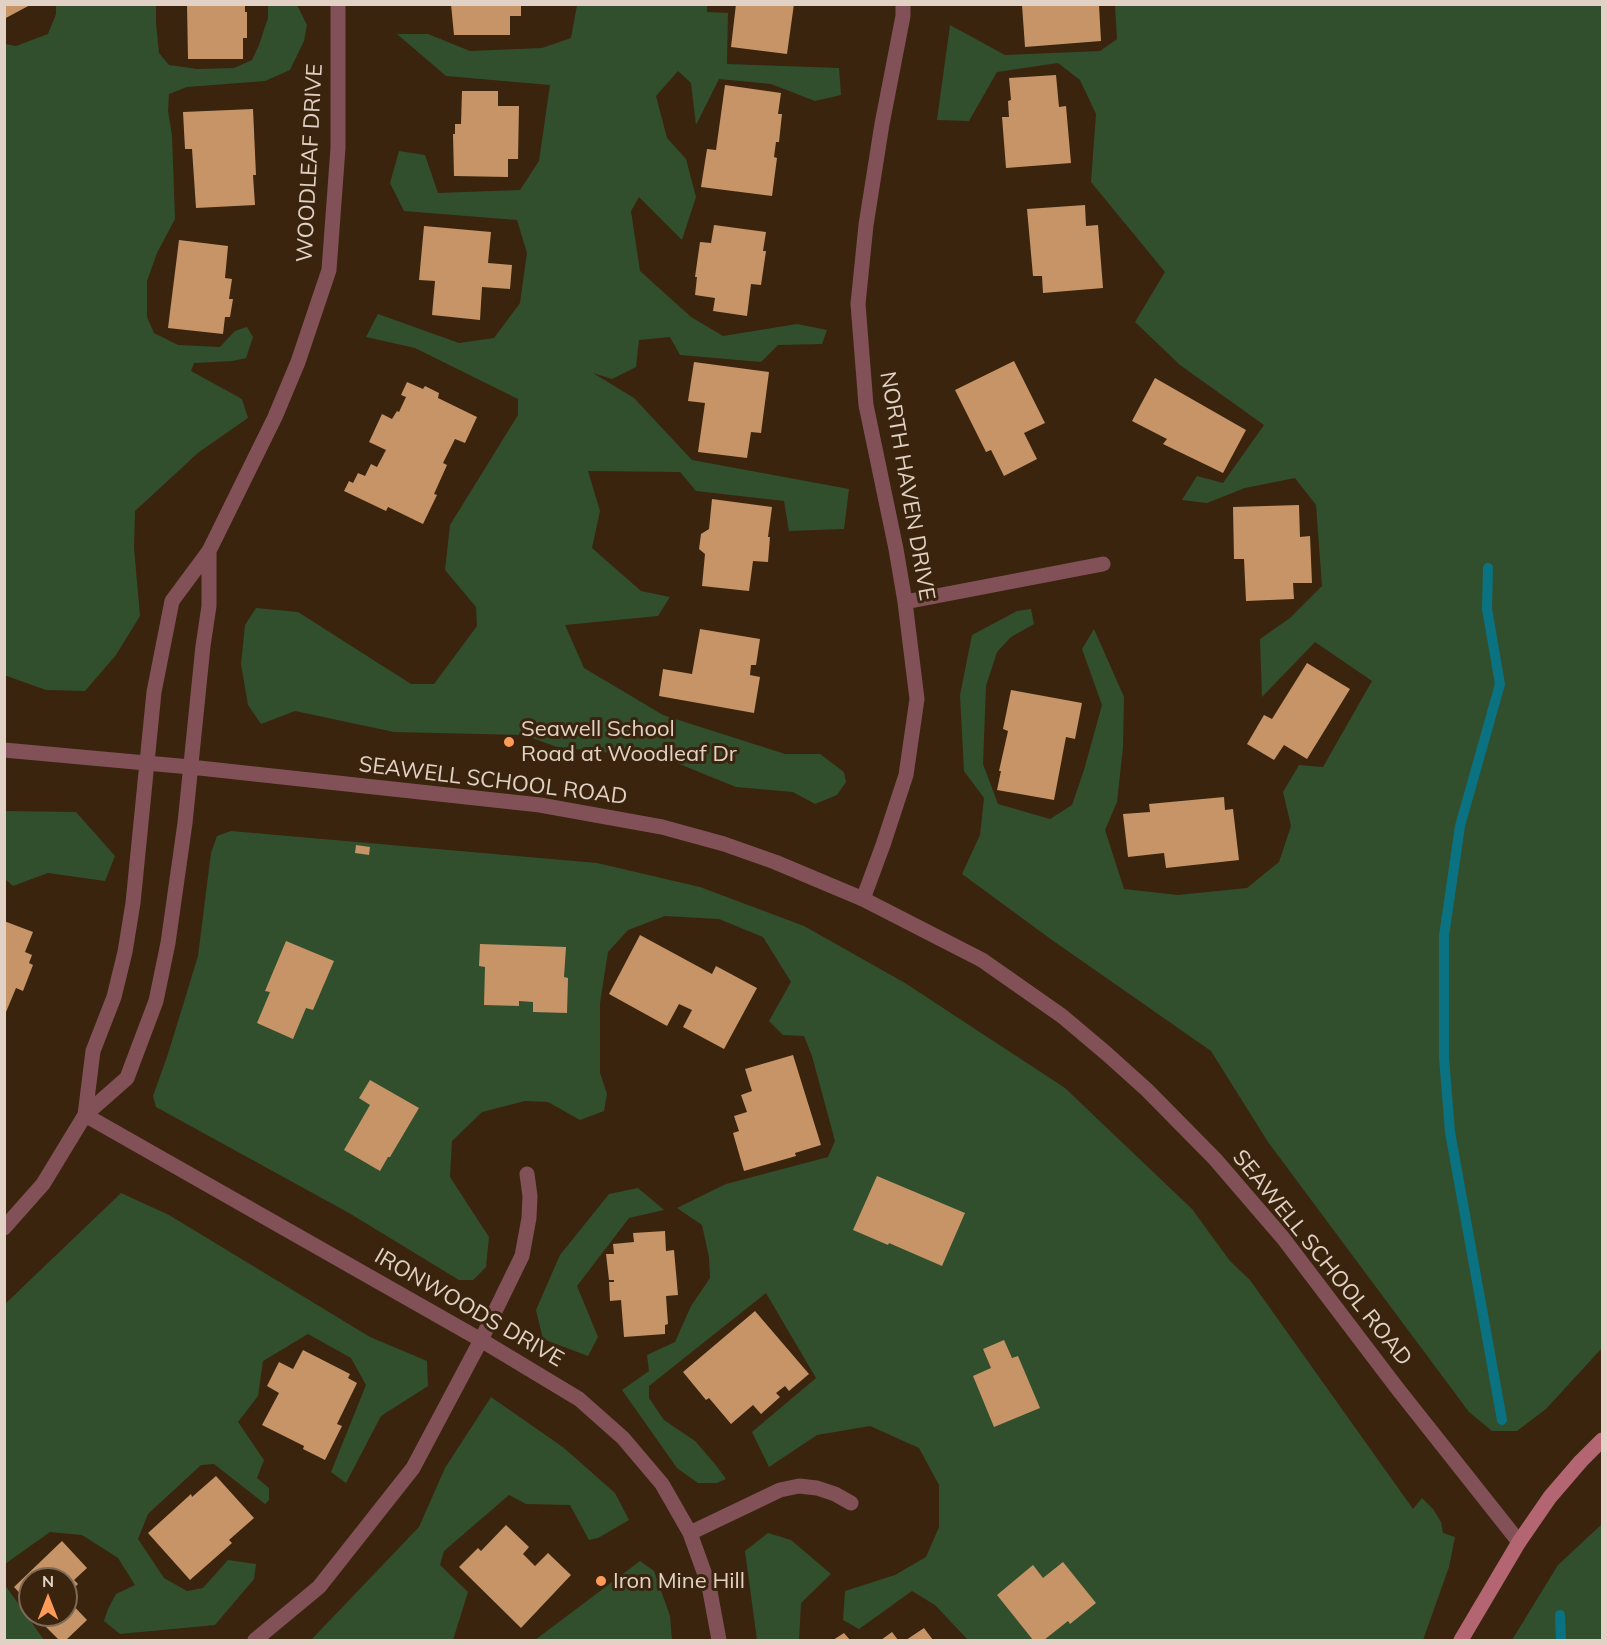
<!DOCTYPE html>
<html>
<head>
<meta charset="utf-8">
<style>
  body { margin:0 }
  #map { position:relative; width:1607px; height:1645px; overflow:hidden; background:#3a240e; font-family:Mulish,sans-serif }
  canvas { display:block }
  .frame { position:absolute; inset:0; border:6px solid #e1d2c5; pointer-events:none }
  .north { position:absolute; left:18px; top:1567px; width:60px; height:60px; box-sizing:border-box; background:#3a240e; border:2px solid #7d6a57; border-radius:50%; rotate:0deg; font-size:16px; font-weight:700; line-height:24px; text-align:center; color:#e1d2c5 }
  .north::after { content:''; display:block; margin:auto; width:21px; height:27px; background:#fe9b59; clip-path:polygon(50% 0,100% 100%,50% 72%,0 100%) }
</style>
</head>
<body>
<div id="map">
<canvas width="1607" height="1645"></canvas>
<div class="frame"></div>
<div class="north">N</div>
</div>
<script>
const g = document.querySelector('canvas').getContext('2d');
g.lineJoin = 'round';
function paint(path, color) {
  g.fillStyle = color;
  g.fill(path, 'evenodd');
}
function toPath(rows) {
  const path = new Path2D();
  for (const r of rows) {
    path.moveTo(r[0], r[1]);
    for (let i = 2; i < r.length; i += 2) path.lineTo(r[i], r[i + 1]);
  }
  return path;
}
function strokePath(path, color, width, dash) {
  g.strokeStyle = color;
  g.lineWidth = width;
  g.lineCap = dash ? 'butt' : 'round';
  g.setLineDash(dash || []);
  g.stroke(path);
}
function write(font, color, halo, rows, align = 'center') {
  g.font = font + ' Mulish,sans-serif';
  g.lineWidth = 6;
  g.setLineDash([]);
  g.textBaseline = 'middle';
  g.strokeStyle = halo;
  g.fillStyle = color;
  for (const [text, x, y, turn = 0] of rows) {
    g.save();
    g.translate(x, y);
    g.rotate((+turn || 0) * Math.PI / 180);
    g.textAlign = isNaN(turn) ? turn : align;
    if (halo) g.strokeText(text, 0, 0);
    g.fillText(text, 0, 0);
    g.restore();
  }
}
paint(toPath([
  [56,5,156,5,156,23,159,53,169,65,197,69,234,68,252,60,259,45,268,18,268,5,297,5,307,25,304,41,290,70,265,81,187,87,169,94,168,111,172,135,175,219,157,253,147,281,147,317,154,333,178,345,220,347,235,331,247,327,253,337,246,358,233,361,194,363,191,371,242,399,248,418,199,452,135,511,134,548,140,616,116,655,85,691,46,690,4,675,5,44,16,46,48,34,56,14],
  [577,5,707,5,707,12,728,13,727,64,839,68,841,95,815,101,771,84,719,79,696,125,691,83,678,71,656,96,667,138,686,159,696,197,682,240,639,197,631,211,640,271,691,317,723,336,797,324,827,330,822,344,778,345,761,362,680,355,670,337,639,340,636,367,612,379,593,373,634,398,692,460,849,489,844,529,789,531,784,501,696,491,680,472,588,471,600,511,592,548,641,591,670,597,658,616,565,625,584,668,663,715,785,754,820,754,844,772,846,782,837,795,815,804,793,792,736,787,667,759,557,747,524,735,394,732,295,711,261,724,248,705,241,664,245,625,256,608,298,612,411,684,434,684,477,626,476,607,445,570,450,525,518,415,518,399,415,348,366,337,378,314,459,343,494,338,520,303,527,253,517,220,404,211,390,183,399,151,425,155,438,193,520,190,539,161,550,85,446,76,397,34,428,34,470,51,542,48,571,38],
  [1115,5,1602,5,1602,1348,1546,1409,1517,1431,1492,1431,1469,1412,1268,1142,1211,1051,1052,940,962,874,980,835,984,798,964,771,960,695,972,635,1017,611,1031,609,1034,624,1011,637,997,652,986,686,983,764,998,804,1050,819,1072,805,1084,770,1102,705,1082,649,1094,629,1124,697,1123,747,1117,802,1105,830,1124,889,1178,895,1247,888,1279,862,1291,826,1283,792,1299,765,1323,767,1372,681,1315,642,1262,697,1260,639,1290,618,1322,586,1316,505,1295,478,1245,488,1207,503,1182,500,1197,476,1223,483,1264,425,1180,365,1135,322,1165,272,1091,182,1096,114,1080,80,1058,63,997,72,969,121,937,120,950,25,1005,55,1100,51,1117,39],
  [4,811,76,812,115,856,105,881,48,873,13,886,5,879],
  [231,831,597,863,700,887,804,926,905,983,1065,1088,1192,1209,1230,1261,1250,1280,1413,1509,1422,1498,1433,1509,1441,1522,1443,1533,1455,1537,1449,1567,1423,1640,968,1640,935,1605,912,1591,859,1629,843,1620,845,1591,895,1575,926,1557,939,1527,939,1485,919,1448,870,1426,817,1435,769,1467,752,1432,816,1378,766,1293,649,1386,649,1398,664,1420,695,1441,715,1464,726,1479,717,1483,698,1483,677,1468,622,1390,649,1371,647,1355,675,1342,691,1306,710,1278,709,1257,702,1225,677,1208,726,1184,828,1157,835,1141,812,1056,804,1036,783,1035,769,1021,791,982,763,937,719,919,665,916,628,930,608,952,600,1003,600,1073,607,1094,604,1111,580,1120,548,1102,525,1101,482,1112,452,1141,450,1177,489,1237,486,1267,473,1280,459,1280,349,1213,156,1107,153,1096,168,1054,198,956,211,853,217,836],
  [638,1188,664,1210,629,1218,577,1286,598,1337,588,1356,543,1339,536,1310,560,1255,609,1194],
  [121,1193,169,1215,370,1337,427,1361,428,1386,381,1416,346,1483,331,1472,366,1385,351,1358,308,1334,263,1361,258,1396,238,1422,264,1460,257,1478,269,1488,269,1500,265,1504,214,1464,201,1465,148,1514,138,1539,164,1578,187,1591,203,1588,228,1560,256,1564,254,1579,215,1625,120,1634,104,1621,108,1609,116,1594,135,1585,118,1558,82,1535,50,1532,5,1564,5,1304],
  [491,1397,564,1448,615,1493,629,1520,598,1538,589,1540,570,1505,526,1504,509,1495,444,1551,440,1565,468,1592,453,1640,313,1640,312,1639,419,1527,445,1468],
  [1602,1524,1602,1640,1512,1640,1558,1565],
  [768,1533,791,1540,831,1574,801,1603,799,1640,757,1640,745,1551],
  [640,1561,654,1571,670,1616,672,1640,535,1640],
  [5,1585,44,1640,5,1640]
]), '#314f2d');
strokePath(toPath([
  [1488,568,1487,609,1500,684,1460,826,1444,936,1444,1057,1450,1132,1502,1420],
  [1560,1615,1561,1640]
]), '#0b7281', 10);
paint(toPath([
  [4,4,32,4,4,19],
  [187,4,245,4,245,12,247,12,247,38,243,38,243,59,188,59],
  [451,4,521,4,521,16,510,16,510,35,454,35],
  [736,4,794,4,787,54,731,47],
  [1022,5,1099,5,1101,41,1025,47],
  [1056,75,1059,107,1066,106,1071,163,1006,168,1002,117,1009,117,1008,101,1011,100,1009,78],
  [725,85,781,93,778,114,782,114,779,142,776,142,774,157,777,158,772,196,701,187,707,149,716,150],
  [462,91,498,91,498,106,519,106,518,159,508,159,508,177,454,176,453,134,455,134,455,124,461,124],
  [253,109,256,175,253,175,255,205,196,208,192,149,185,149,183,112],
  [1085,205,1086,226,1098,225,1103,288,1043,293,1042,276,1033,276,1027,209],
  [714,225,766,232,763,251,766,251,761,285,751,284,747,316,713,311,715,298,695,295,697,277,695,277,700,242,711,243],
  [424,226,491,232,488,263,512,265,510,289,482,287,480,320,432,315,435,281,419,280],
  [179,240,228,246,225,278,232,279,229,299,233,299,230,317,225,317,223,334,168,328],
  [1014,361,1045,423,1024,433,1037,459,1004,476,991,450,986,452,955,390],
  [694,362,769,372,761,433,751,432,747,458,698,452,705,403,688,401],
  [1155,378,1246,430,1223,473,1163,444,1167,439,1132,421],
  [407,382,423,389,425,386,439,393,438,398,477,417,465,443,455,439,443,463,447,465,434,494,437,495,423,524,388,507,386,511,344,491,349,481,353,483,358,473,365,476,371,464,377,467,386,450,369,442,382,414,392,419,397,411,399,412,406,397,401,395],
  [712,499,772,507,768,537,770,537,768,562,753,561,749,591,702,586,705,554,699,549,701,534,709,529],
  [1299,505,1300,537,1310,536,1312,583,1293,583,1294,599,1246,601,1244,559,1234,559,1233,507],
  [700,629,760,639,756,665,751,665,750,675,760,677,754,713,659,696,663,669,692,674],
  [1307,663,1350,689,1307,759,1284,745,1274,760,1247,744,1264,715,1272,719],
  [1011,690,1082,703,1075,739,1066,737,1054,800,997,790,1001,771,999,771,1008,731,1003,729],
  [1224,797,1225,810,1233,809,1239,860,1166,868,1164,853,1128,857,1123,814,1150,812,1149,804],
  [356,845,370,847,369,855,355,853],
  [4,921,33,932,25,952,32,955,29,963,33,965,23,991,16,988,6,1012,4,1011],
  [640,935,712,974,716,966,757,988,724,1049,683,1027,692,1010,679,1004,667,1026,609,994],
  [286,941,334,961,313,1010,306,1008,293,1039,257,1023,270,992,265,991],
  [480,944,566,947,564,977,568,978,567,1013,533,1012,533,1002,519,1001,519,1006,484,1005,485,967,479,966],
  [793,1055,821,1145,795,1153,796,1156,744,1171,733,1133,739,1131,734,1116,747,1112,741,1095,752,1091,745,1069],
  [370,1080,419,1108,390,1157,388,1157,380,1171,344,1150,370,1105,359,1098],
  [877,1176,965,1213,942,1266,889,1243,888,1245,853,1230],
  [665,1231,666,1251,674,1250,678,1295,666,1296,668,1324,665,1325,665,1334,624,1337,621,1300,610,1301,609,1282,614,1282,614,1280,609,1280,606,1254,614,1254,613,1244,634,1242,633,1233],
  [755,1311,809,1374,789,1391,785,1386,776,1393,780,1397,761,1414,753,1405,731,1424,709,1398,706,1400,683,1372],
  [1004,1340,1012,1358,1018,1356,1040,1408,994,1427,973,1376,991,1368,983,1349],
  [303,1350,350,1374,348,1378,357,1383,337,1424,342,1426,325,1460,303,1449,304,1446,262,1425,279,1393,267,1386,279,1362,293,1369],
  [216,1476,254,1518,229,1540,232,1543,190,1580,148,1533,191,1494,192,1497],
  [506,1525,529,1547,523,1554,535,1566,548,1553,571,1575,521,1628,459,1567,478,1548,481,1551],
  [62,1541,87,1568,74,1580,78,1584,72,1590,76,1595,69,1601,87,1620,66,1640,59,1640,34,1615,66,1615,66,1579,30,1579,30,1610,24,1604,27,1601,14,1587],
  [1063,1562,1096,1603,1070,1624,1068,1621,1044,1640,1033,1640,997,1595,1033,1565,1043,1578],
  [924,1628,933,1640,906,1640],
  [892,1632,898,1640,881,1640],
  [844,1633,850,1640,833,1640]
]), '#c69467');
strokePath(toPath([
  [905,602,1103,564],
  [863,899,883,845,906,775,917,699,905,602,896,549,866,405,858,304,866,225,882,124,903,16,903,4],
  [85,1115,93,1051,114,997,125,952,133,903,154,692,172,601,209,551,275,417,298,362,329,270,338,148,338,4],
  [85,1115,481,1340,579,1399,623,1438,662,1484,690,1533,709,1586,719,1640],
  [4,1228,43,1184,85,1115,127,1078,156,1001,168,943,185,823,203,646,209,606,209,551],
  [690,1533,780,1490,799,1486,817,1488,835,1494,851,1503],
  [255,1640,319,1587,413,1468,481,1340,522,1256,529,1218,530,1196,527,1174]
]), '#825157', 15);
strokePath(toPath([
  [4,750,190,767,540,805,662,827,724,844,775,862,863,899,982,960,1062,1016,1107,1054,1147,1090,1215,1159,1283,1238,1397,1388,1519,1542]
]), '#825157', 15);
strokePath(toPath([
  [1461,1640,1519,1542,1550,1497,1581,1461,1602,1440]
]), '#b36671', 15);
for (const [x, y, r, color] of [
  [509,742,6,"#fe9b59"],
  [601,1581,6,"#fe9b59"]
]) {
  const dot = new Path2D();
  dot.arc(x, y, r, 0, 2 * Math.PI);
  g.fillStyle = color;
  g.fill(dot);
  strokePath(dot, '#3a240e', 2);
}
write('22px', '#e1d2c5', '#3a240e', [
  ["WOODLEAF DRIVE",310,163,-87],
  ["NORTH HAVEN DRIVE",907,486,80],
  ["SEAWELL SCHOOL ROAD",493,781,7],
  ["SEAWELL SCHOOL ROAD",1322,1258,51],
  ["IRONWOODS DRIVE",469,1308,30]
]);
write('22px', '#e1d2c5', '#3a240e', [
  ["Seawell School",521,729],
  ["Road at Woodleaf Dr",521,754],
  ["Iron Mine Hill",613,1581]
], 'left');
</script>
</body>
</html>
